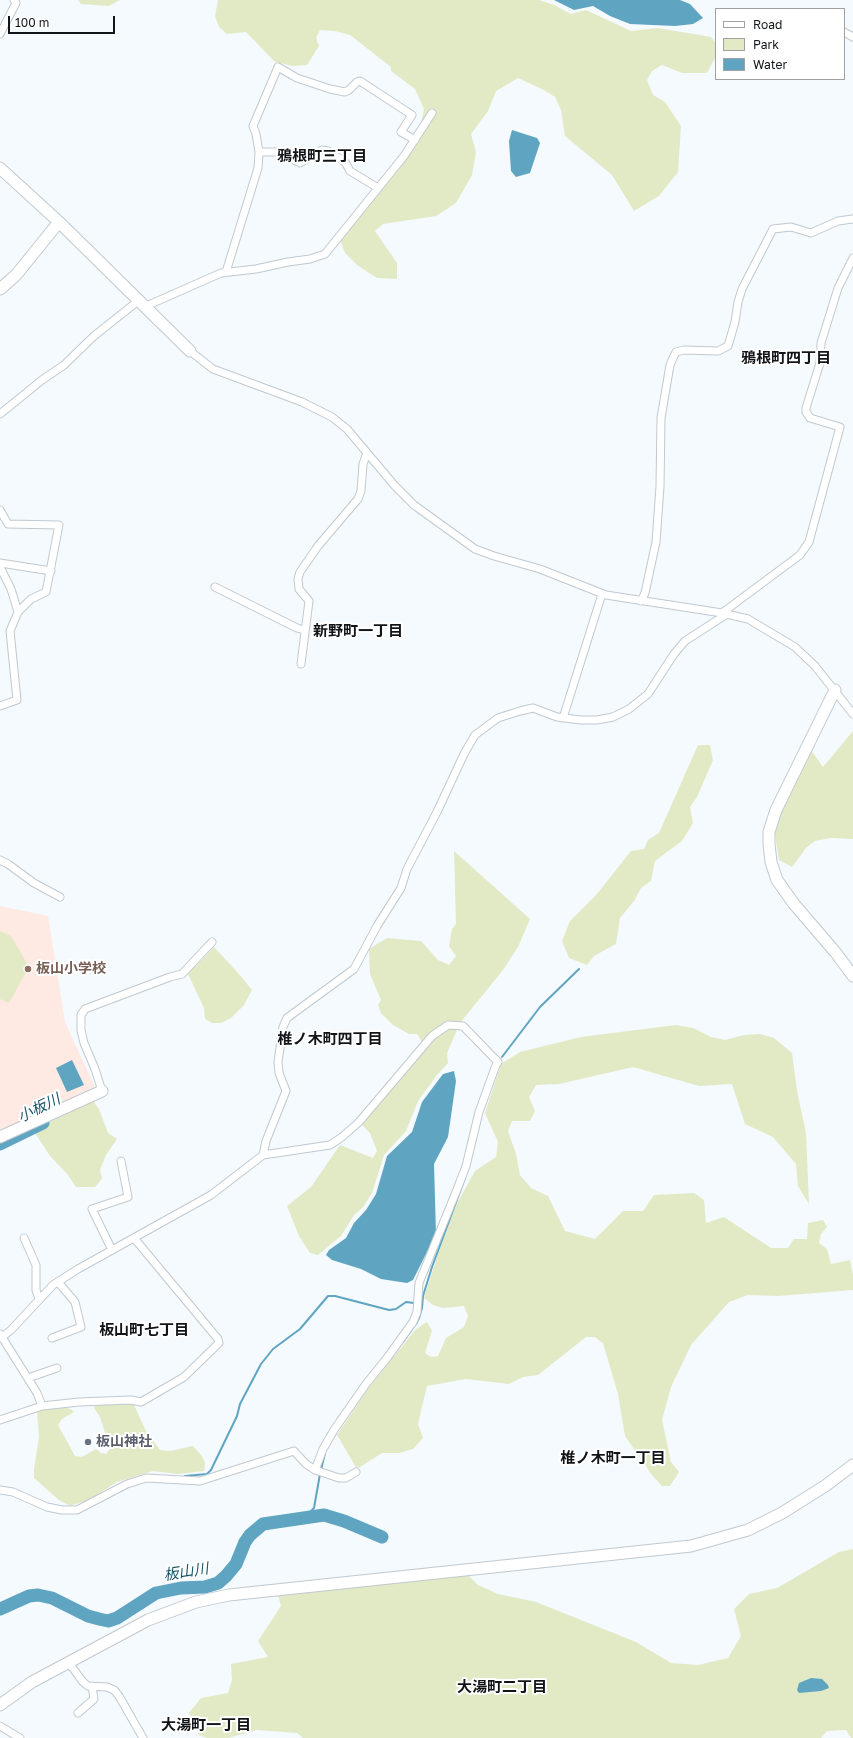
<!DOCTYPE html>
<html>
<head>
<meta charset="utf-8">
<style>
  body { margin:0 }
  #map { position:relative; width:853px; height:1738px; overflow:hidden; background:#f4fafe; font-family:"Golos Text",sans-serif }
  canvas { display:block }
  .legend { position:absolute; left:715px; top:8px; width:130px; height:72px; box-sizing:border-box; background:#fff; border:1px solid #a0a1a2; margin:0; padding:5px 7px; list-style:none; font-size:12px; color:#111517 }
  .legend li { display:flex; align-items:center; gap:8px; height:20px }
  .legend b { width:20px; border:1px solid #a0a1a2 }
  .scale { position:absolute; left:8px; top:16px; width:107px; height:18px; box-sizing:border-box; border:2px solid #111517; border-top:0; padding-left:5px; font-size:12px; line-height:14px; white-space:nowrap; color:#111517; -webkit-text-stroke:3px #fff; paint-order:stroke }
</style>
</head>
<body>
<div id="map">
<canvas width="853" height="1738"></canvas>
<ul class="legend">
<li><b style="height:5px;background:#fff"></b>Road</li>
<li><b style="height:11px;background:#e1eac5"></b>Park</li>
<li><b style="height:11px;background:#5fa5c2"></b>Water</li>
</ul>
<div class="scale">100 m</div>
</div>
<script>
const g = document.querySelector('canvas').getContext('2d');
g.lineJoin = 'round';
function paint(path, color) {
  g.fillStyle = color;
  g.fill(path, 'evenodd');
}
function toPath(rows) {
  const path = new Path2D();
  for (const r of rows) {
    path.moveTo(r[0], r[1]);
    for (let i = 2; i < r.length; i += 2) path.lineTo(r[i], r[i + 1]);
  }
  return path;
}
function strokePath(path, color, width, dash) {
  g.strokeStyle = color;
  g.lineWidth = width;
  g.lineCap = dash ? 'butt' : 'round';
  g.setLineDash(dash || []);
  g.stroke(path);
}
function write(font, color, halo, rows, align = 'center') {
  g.font = font + ' "Golos Text","Noto Sans JP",sans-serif';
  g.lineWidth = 4;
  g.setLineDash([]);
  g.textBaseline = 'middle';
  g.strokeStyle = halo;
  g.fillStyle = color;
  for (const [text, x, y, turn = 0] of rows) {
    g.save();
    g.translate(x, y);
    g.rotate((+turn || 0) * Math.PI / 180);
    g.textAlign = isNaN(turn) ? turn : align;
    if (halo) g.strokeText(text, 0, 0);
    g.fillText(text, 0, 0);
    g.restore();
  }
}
paint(toPath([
  [0,906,48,916,65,1022,95,1087,0,1133]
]), '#feeae2');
paint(toPath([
  [78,0,120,0,109,6,81,4],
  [218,0,539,0,554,5,571,14,586,10,631,31,658,28,711,37,716,44,716,56,707,73,682,73,662,65,652,71,647,80,653,95,665,102,681,126,678,172,659,196,634,211,612,175,565,136,561,110,555,97,544,90,518,78,496,91,488,111,471,134,476,152,472,175,456,203,436,216,383,224,375,231,397,263,397,279,377,278,357,265,345,253,340,240,416,146,424,109,415,89,391,71,391,67,350,35,335,31,320,30,316,38,319,46,307,65,293,66,275,62,246,32,227,34,219,27,215,16],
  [853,731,853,839,831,838,815,841,806,848,792,867,779,860,775,835,777,821,811,750,823,767],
  [698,745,710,745,713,760,697,797,690,807,693,823,682,841,655,861,651,881,641,888,634,901,620,918,616,944,594,956,587,965,569,958,562,941,570,921,597,894,631,851,644,849,648,840,659,833],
  [454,851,530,919,518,947,503,970,460,1023,447,1053,448,1063,437,1075,418,1101,406,1131,384,1155,372,1193,363,1207,354,1215,341,1236,318,1255,310,1253,299,1236,287,1206,311,1187,340,1145,373,1158,377,1151,370,1133,362,1125,421,1053,421,1040,417,1034,409,1034,393,1025,381,1013,378,1005,381,1000,370,974,369,949,387,938,421,941,438,960,449,965,456,956,449,946,452,929,456,924],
  [0,931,11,936,29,967,9,1003,0,999],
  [214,947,239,974,252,990,244,1005,231,1018,221,1023,212,1023,205,1019,204,1008,188,974],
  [676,1025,693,1028,711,1037,725,1040,744,1035,760,1034,774,1038,792,1053,797,1091,806,1133,809,1204,798,1186,796,1164,773,1137,745,1124,732,1084,699,1086,633,1067,559,1084,536,1085,529,1097,535,1111,530,1121,512,1121,508,1131,516,1154,520,1175,531,1188,548,1196,565,1231,595,1239,623,1211,643,1211,654,1195,694,1193,704,1200,706,1223,724,1217,771,1248,788,1248,794,1239,807,1239,808,1223,823,1220,827,1227,821,1234,819,1243,827,1249,831,1264,850,1260,853,1275,853,1290,778,1296,748,1295,729,1302,691,1345,671,1387,662,1420,671,1462,679,1472,670,1486,662,1486,652,1475,625,1436,618,1394,603,1343,595,1337,586,1337,538,1375,523,1377,509,1384,466,1379,427,1386,418,1424,423,1438,413,1449,399,1453,382,1453,357,1469,337,1435,370,1386,416,1329,427,1322,432,1331,425,1353,431,1357,438,1356,446,1338,464,1327,468,1316,464,1306,443,1308,433,1305,424,1298,441,1245,456,1205,475,1171,496,1157,498,1142,485,1113,501,1064,520,1052,581,1037],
  [93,1101,99,1109,108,1133,117,1139,106,1155,100,1170,102,1179,95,1187,76,1187,68,1175,50,1156,33,1130],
  [129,1403,134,1405,146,1431,160,1450,170,1451,193,1446,202,1456,205,1463,204,1471,178,1474,153,1471,143,1474,117,1482,89,1500,70,1506,59,1500,34,1478,34,1469,39,1437,37,1411,39,1410,66,1407,72,1410,74,1412,62,1419,58,1425,75,1456,82,1457,96,1449,101,1453,106,1454,110,1449,100,1417,94,1408,96,1404],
  [853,1549,853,1738,851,1738,846,1730,827,1731,821,1738,303,1738,297,1733,257,1730,228,1738,207,1738,199,1735,189,1713,201,1698,228,1693,232,1680,231,1664,268,1657,258,1641,281,1606,278,1595,468,1575,478,1585,498,1594,536,1602,636,1642,671,1663,698,1665,728,1658,741,1636,734,1609,749,1594,777,1588,839,1552]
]), '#e1eac5');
paint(toPath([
  [554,0,680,0,690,4,703,18,693,24,675,26,630,24,610,16,593,6,574,10],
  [512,130,537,138,540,143,530,173,516,177,511,171,509,141],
  [72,1060,84,1085,67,1092,56,1068],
  [454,1071,456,1081,448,1137,434,1164,436,1234,413,1280,407,1283,381,1279,361,1269,332,1260,326,1255,329,1250,346,1238,354,1223,366,1210,376,1194,387,1156,412,1132,422,1102,443,1074],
  [811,1678,822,1679,828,1685,829,1688,821,1691,799,1693,797,1690,799,1683]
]), '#5fa5c2');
strokePath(toPath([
  [502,1057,540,1007,579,969],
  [416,1324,419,1318,422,1308,423,1296,432,1267,465,1178],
  [403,1342,413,1328],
  [321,1470,325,1453],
  [185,1476,207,1474,211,1470,237,1416,240,1404,261,1364,273,1349,300,1329,328,1296,335,1296,389,1310,396,1309,406,1302,414,1303],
  [291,1520,306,1516,314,1508,320,1474]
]), '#5fa5c2', 2);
strokePath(toPath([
  [0,1144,43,1123],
  [0,1609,29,1596,38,1595,52,1598,88,1616,99,1619,108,1621,117,1618,156,1593,181,1588,205,1587,218,1583,226,1576,236,1564,245,1542,250,1535,263,1524,324,1515,344,1521,382,1537]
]), '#5fa5c2', 13);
const street = toPath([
  [844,32,853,37],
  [0,34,16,3,14,0],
  [259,152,279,152,300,163,322,150,328,151,345,162,350,171,378,188],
  [226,272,258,168,259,152,256,134,253,126,278,67,297,78,330,89,345,92,349,90,357,82,360,81,412,115,401,132,415,140],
  [144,307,221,273,256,269,288,262,310,259,325,254,404,156,432,113],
  [190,351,213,369,302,402,332,417,347,429,395,486,414,505,475,549,494,556,540,569,606,595,722,613,748,619,795,647,815,666,853,714],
  [0,414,42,380,64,365,94,336,138,301],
  [0,510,8,524,59,525,46,592,31,599,18,612,10,631,17,700,0,706],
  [0,563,51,571],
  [0,567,11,589,18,612],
  [215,587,297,628,304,630],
  [641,601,645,593,656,542,660,487,661,418,670,365,674,356,676,352,684,350,718,351,728,346,735,322,738,302,742,289,773,229,791,227,811,233,838,221,853,219],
  [722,613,800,555,809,542,840,427,810,418,806,412,806,408,820,363,821,343,838,288,853,258],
  [301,664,309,601,299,589,298,579,300,572,318,546,358,499,361,491,363,464,367,453],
  [563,718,602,594],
  [0,860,8,864,34,883,60,897],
  [102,1091,95,1069,84,1043,81,1030,81,1015,85,1009,170,977,182,974,212,942],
  [263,1155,266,1141,286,1091,279,1073,278,1062,283,1027,287,1018,354,969,377,926,401,888,407,869,437,812,464,754,475,735,498,718,520,711,533,708,557,717,580,720,597,720,613,717,629,709,648,694,674,654,685,641,727,614],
  [24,1238,36,1265,36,1290,39,1299],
  [112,1250,92,1209,128,1197,121,1161],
  [0,1334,37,1393,42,1406],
  [52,1338,81,1327,75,1302,58,1282],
  [28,1378,57,1368],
  [0,1420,42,1406,79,1402,131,1400,141,1402,184,1377,219,1343,218,1339,134,1238],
  [315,1470,339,1478,346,1478,356,1472],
  [0,1490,13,1492,47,1507,62,1510,77,1510,127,1484,146,1478,200,1481,294,1451,306,1464,315,1470,323,1449,334,1430,366,1384,387,1358,413,1322,417,1312,419,1283,458,1187,466,1166,479,1112,496,1065,498,1062,463,1026,448,1025,432,1036,359,1122,342,1137,330,1145,263,1155,211,1195,78,1269,53,1285,11,1330,2,1337],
  [69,1663,83,1682,88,1686,107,1687,114,1690,119,1696,143,1738],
  [78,1713,94,1699,92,1686],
  [0,1726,20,1738]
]);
const secondary = toPath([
  [0,168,59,222,190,351],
  [0,289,16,275,59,222],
  [835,690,776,810,769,832,769,844,771,862,777,880,794,904,836,953,853,976],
  [0,1137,102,1091],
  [0,1705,32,1682,148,1620,196,1602,229,1595,691,1546,748,1530,782,1513,825,1486,853,1465]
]);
strokePath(street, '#c0c9d0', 9);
strokePath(secondary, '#c0c9d0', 13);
strokePath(street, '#fff', 7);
strokePath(secondary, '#fff', 11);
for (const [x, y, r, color] of [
  [28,969,4,"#8d6e63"],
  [88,1442,4,"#6b7280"]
]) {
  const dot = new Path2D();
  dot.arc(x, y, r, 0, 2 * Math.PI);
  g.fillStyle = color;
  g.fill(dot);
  strokePath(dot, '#fff', 1.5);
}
write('bold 14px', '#785e54', '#fff', [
  ["板山小学校",36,969]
], 'left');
write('bold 14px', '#5b616d', '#fff', [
  ["板山神社",96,1442]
], 'left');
write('bold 15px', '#111517', '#fff', [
  ["鴉根町三丁目",322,156],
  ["鴉根町四丁目",786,358],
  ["新野町一丁目",358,631],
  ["椎ノ木町四丁目",330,1039],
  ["板山町七丁目",144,1330],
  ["椎ノ木町一丁目",613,1458],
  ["大湯町二丁目",502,1687],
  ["大湯町一丁目",206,1725]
]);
write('italic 15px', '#1c556a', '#fff', [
  ["小板川",39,1108,-26],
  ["板山川",186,1572,-9]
]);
</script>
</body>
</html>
